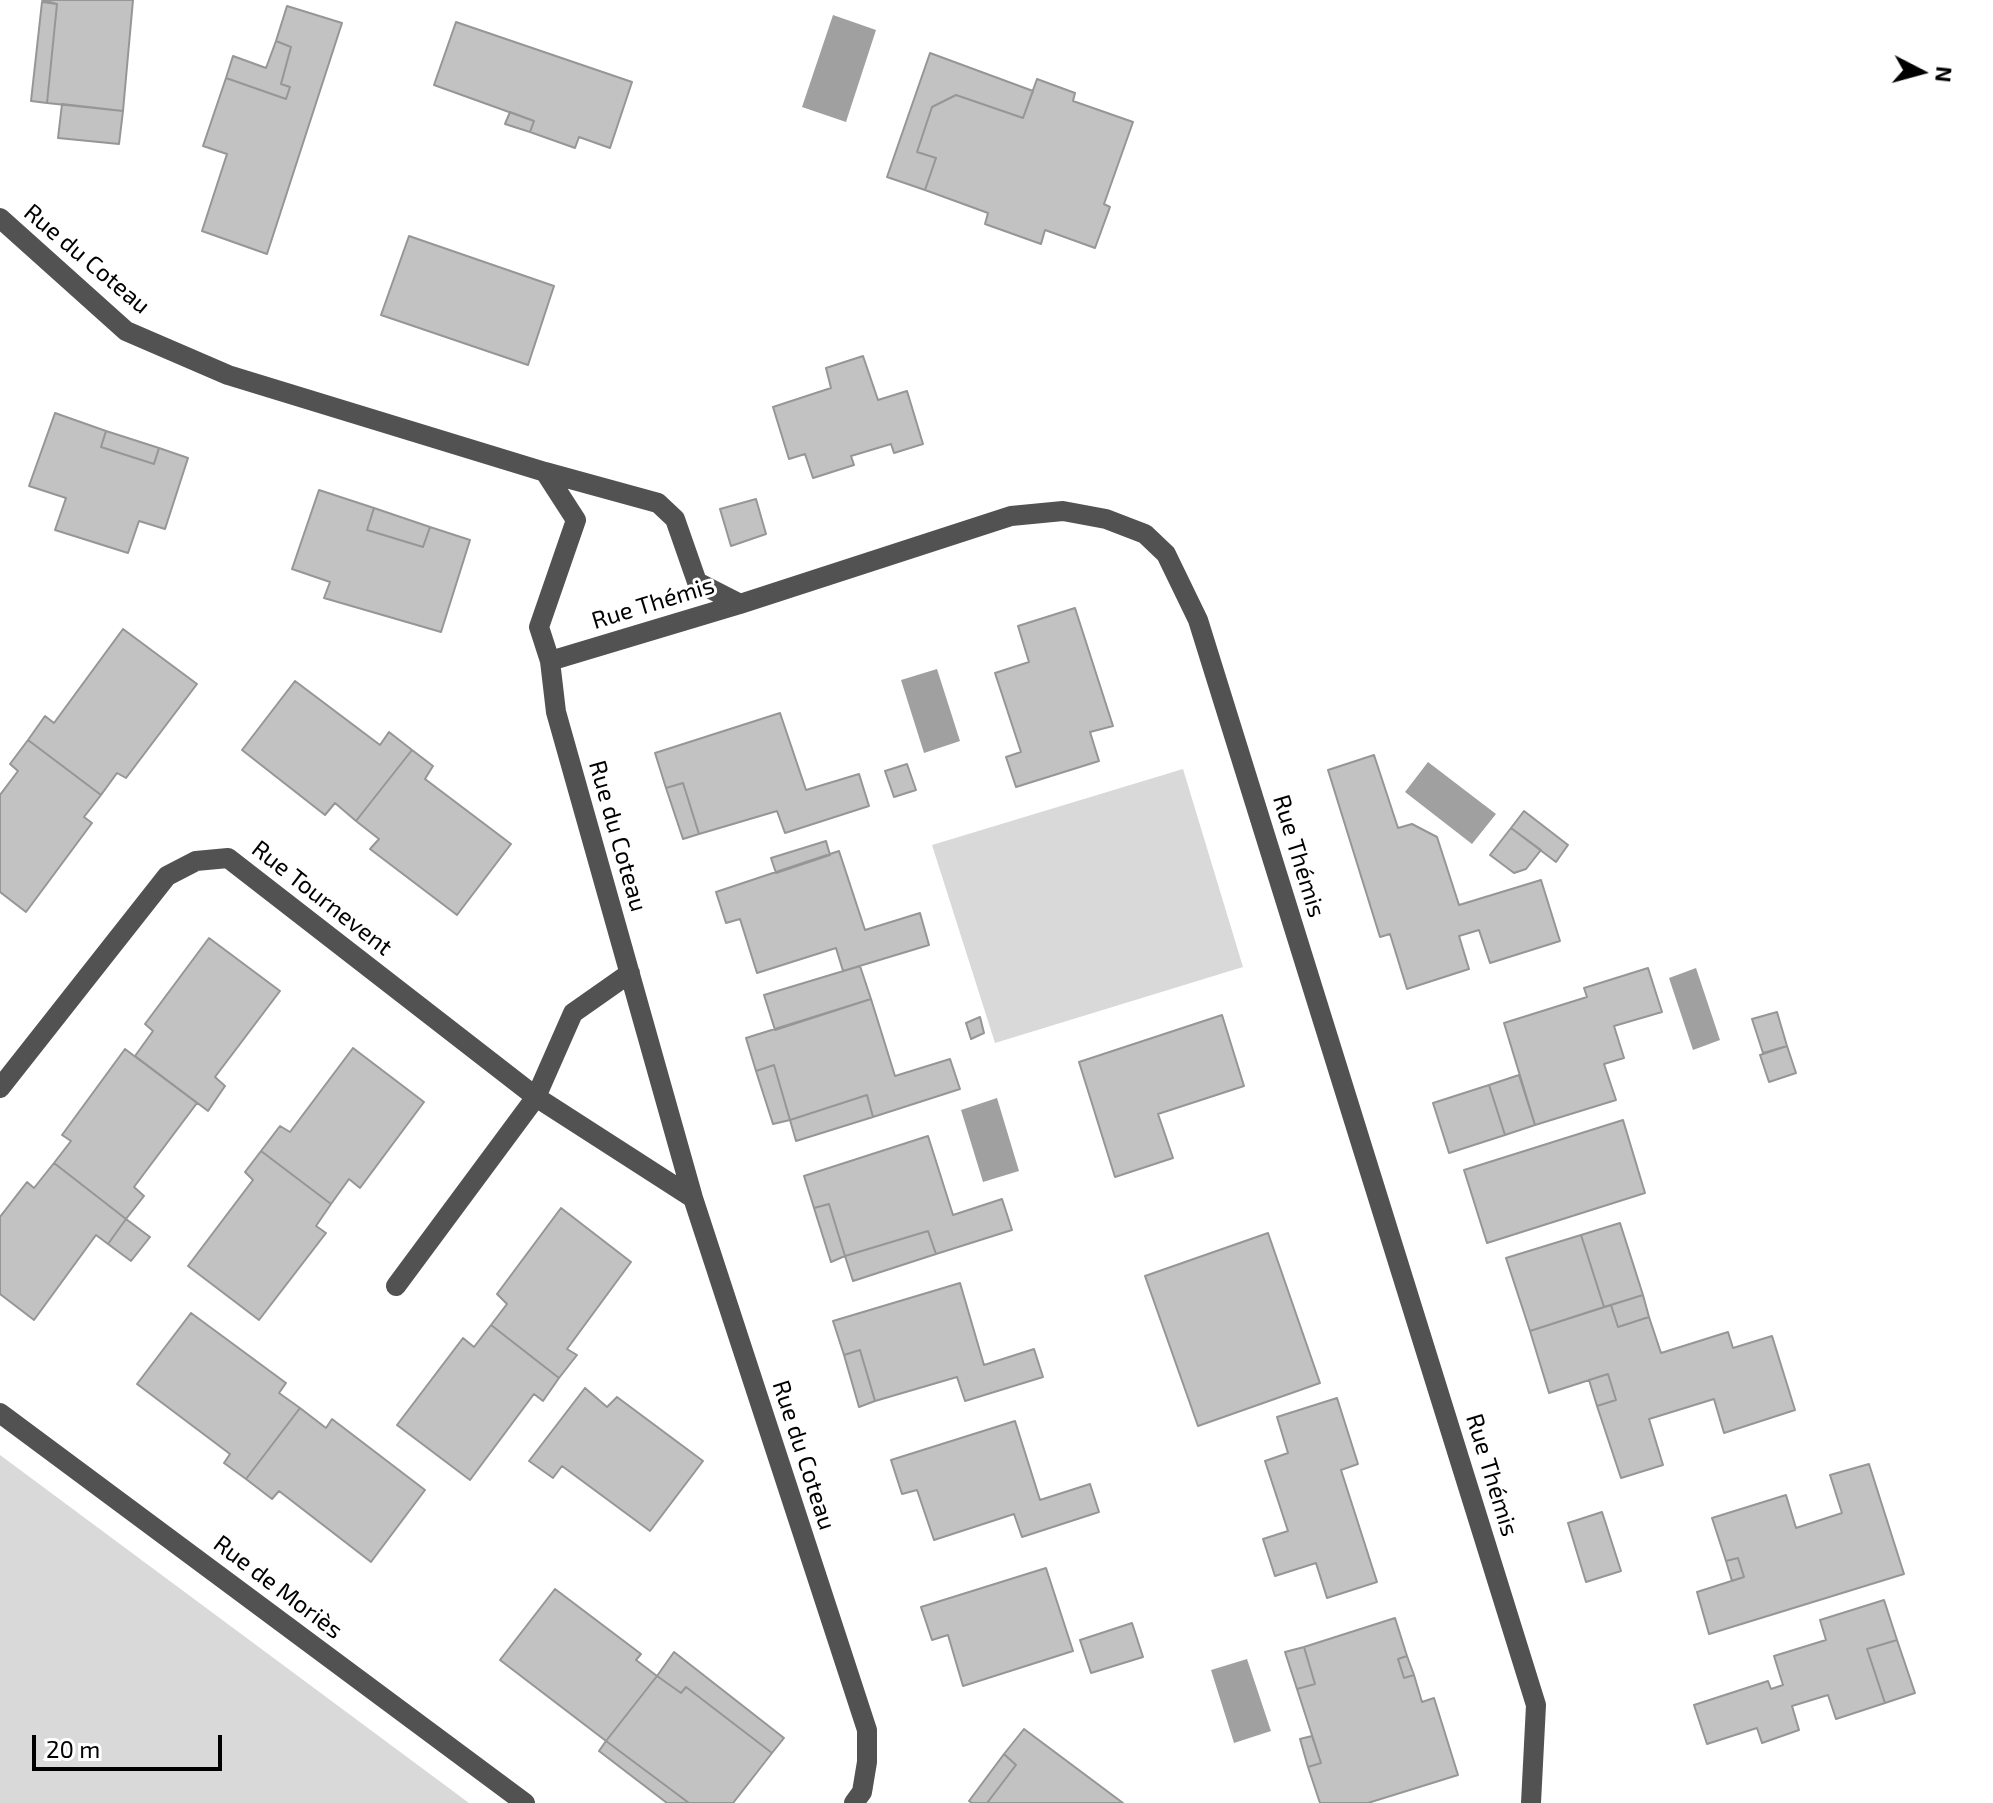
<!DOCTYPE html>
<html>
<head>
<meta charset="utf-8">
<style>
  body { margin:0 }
  #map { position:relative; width:1993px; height:1803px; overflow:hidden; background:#fff; font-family:"Exo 2",sans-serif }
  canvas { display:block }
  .north { position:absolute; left:1881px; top:32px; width:80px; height:80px; -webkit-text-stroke:6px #fff; paint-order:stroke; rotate:96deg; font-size:22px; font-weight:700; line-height:32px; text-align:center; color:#000 }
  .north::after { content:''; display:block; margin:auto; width:28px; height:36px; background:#000; clip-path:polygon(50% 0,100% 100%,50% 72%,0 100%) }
  .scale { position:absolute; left:32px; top:1735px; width:190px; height:36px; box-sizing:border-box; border:4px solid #000; border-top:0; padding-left:10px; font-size:24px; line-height:28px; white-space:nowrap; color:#000; -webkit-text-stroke:6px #fff; paint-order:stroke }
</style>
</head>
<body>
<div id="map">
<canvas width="1993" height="1803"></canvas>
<div class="north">N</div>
<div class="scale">20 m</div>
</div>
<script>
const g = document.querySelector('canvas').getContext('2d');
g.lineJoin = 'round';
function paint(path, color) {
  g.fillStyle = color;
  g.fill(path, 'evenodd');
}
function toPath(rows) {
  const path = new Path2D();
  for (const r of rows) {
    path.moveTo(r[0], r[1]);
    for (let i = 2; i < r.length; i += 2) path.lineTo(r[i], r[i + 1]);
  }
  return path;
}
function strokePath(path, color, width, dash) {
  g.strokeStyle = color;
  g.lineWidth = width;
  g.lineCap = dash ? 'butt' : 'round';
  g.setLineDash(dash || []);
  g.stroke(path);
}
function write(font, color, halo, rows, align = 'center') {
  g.font = font + ' "Exo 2",sans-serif';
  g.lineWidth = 6;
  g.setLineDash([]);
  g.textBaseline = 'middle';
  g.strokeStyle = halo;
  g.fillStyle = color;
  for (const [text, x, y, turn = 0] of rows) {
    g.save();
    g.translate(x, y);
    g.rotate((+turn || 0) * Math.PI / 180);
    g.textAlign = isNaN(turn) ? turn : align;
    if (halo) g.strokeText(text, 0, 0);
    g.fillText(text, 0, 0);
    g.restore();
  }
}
paint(toPath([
  [1183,769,1243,967,995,1043,932,845],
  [0,1455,469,1803,0,1803]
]), '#d9d9d9');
paint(toPath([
  [833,15,876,30,846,122,802,107],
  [937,669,960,741,924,753,901,680],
  [1428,762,1496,814,1472,844,1405,792],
  [1696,968,1720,1040,1693,1050,1669,978],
  [997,1098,1019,1171,983,1182,961,1110],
  [1247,1659,1271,1731,1234,1743,1211,1670]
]), '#a0a0a0');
const building = toPath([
  [42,0,133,0,123,111,47,103,57,4,42,0],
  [42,2,57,4,47,103,31,101,42,2],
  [287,6,342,23,267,254,202,231,227,154,203,146,226,78,286,99,290,87,281,84,291,47,276,41,287,6],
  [456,22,632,82,610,148,579,137,575,148,530,132,534,121,434,85,456,22],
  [276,41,291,47,281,84,290,87,286,99,226,78,233,56,266,68,276,41],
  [930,53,1033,91,1023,118,956,95,932,107,917,152,936,158,925,190,887,177,930,53],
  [1037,79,1075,93,1073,101,1133,122,1104,204,1110,207,1095,248,1045,230,1041,244,985,224,988,213,925,190,936,158,917,152,932,107,956,95,1023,118,1037,79],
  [62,104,123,111,119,144,58,138,62,104],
  [510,112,534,121,530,132,505,124,510,112],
  [409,236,554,286,528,365,381,315,409,236],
  [863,356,878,400,907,391,923,444,894,453,891,444,851,456,854,465,813,478,805,454,789,459,773,407,831,388,826,368,863,356],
  [55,413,106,431,101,447,154,464,159,448,188,458,165,529,139,521,128,553,55,530,66,498,29,486,55,413],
  [106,431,159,448,154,464,101,447,106,431],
  [319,490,374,508,367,530,423,547,430,527,470,540,441,632,324,598,330,582,292,569,319,490],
  [756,499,766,534,731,546,720,509,756,499],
  [374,508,430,527,423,547,367,530,374,508],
  [1075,608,1113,726,1090,732,1099,761,1016,787,1006,757,1021,752,995,673,1029,662,1018,626,1075,608],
  [123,629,197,684,126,778,117,773,101,795,28,740,45,716,54,723,123,629],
  [295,681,380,745,389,732,412,750,356,821,335,803,325,815,242,750,295,681],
  [780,713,806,790,859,774,869,806,785,833,777,811,699,834,683,783,666,788,655,753,780,713],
  [28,740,101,795,84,817,92,823,26,912,0,892,0,795,18,771,10,764,28,740],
  [412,750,433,766,425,779,511,844,457,915,370,849,379,839,356,821,412,750],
  [1374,755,1398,828,1412,824,1437,837,1459,905,1541,880,1560,941,1490,963,1479,930,1459,936,1469,969,1407,989,1390,934,1380,937,1328,770,1374,755],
  [907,764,916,790,894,797,885,771,907,764],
  [683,783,699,834,683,839,666,788,683,783],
  [1524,811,1568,845,1556,862,1511,828,1524,811],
  [1511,828,1541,850,1526,869,1514,873,1490,855,1511,828],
  [826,841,830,855,776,873,771,858,826,841],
  [839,851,865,930,920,913,929,945,843,971,836,948,757,973,740,919,726,923,716,892,839,851],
  [209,938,280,991,215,1077,225,1086,208,1111,135,1056,153,1031,145,1024,209,938],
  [860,966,871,999,775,1030,764,995,860,966],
  [1648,968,1662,1012,1614,1026,1624,1058,1604,1064,1616,1100,1535,1125,1504,1023,1587,997,1584,988,1648,968],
  [871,999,895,1076,950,1059,960,1089,873,1117,867,1095,790,1120,774,1065,756,1071,746,1038,871,999],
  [1777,1012,1787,1046,1763,1053,1752,1019,1777,1012],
  [1222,1015,1244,1086,1158,1114,1173,1158,1115,1177,1079,1062,1222,1015],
  [980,1017,984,1033,971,1039,966,1023,980,1017],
  [1787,1046,1796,1073,1769,1082,1760,1055,1787,1046],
  [353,1048,424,1102,360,1188,349,1179,331,1204,261,1151,280,1126,290,1132,353,1048],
  [125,1049,197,1103,134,1187,144,1196,126,1219,54,1163,71,1141,62,1135,125,1049],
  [774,1065,790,1120,773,1124,756,1071,774,1065],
  [1519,1075,1535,1125,1505,1135,1489,1085,1519,1075],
  [1489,1085,1505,1135,1449,1153,1433,1103,1489,1085],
  [867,1095,873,1117,796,1141,790,1120,867,1095],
  [1623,1120,1645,1193,1487,1243,1464,1170,1623,1120],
  [928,1136,953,1215,1002,1199,1012,1230,936,1254,928,1231,845,1256,829,1204,814,1208,804,1176,928,1136],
  [261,1151,331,1204,316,1226,326,1233,259,1320,188,1266,253,1180,245,1172,261,1151],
  [54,1163,126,1219,108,1244,96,1235,34,1320,0,1294,0,1217,27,1182,34,1188,54,1163],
  [829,1204,845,1256,831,1262,814,1208,829,1204],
  [561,1208,631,1262,567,1349,577,1355,559,1378,491,1325,507,1304,497,1294,561,1208],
  [126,1219,150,1237,131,1261,108,1244,126,1219],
  [1620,1223,1643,1295,1604,1307,1581,1235,1620,1223],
  [928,1231,936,1254,853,1281,845,1256,928,1231],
  [1268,1233,1320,1383,1198,1426,1145,1276,1268,1233],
  [1581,1235,1604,1307,1530,1331,1506,1258,1581,1235],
  [960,1283,984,1365,1034,1349,1043,1377,965,1401,957,1377,875,1401,860,1350,844,1355,833,1321,960,1283],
  [1643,1295,1649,1317,1618,1327,1611,1305,1643,1295],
  [1611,1305,1618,1327,1649,1317,1661,1353,1728,1332,1733,1348,1772,1336,1795,1410,1724,1433,1714,1399,1649,1419,1663,1465,1621,1478,1597,1406,1616,1400,1608,1374,1549,1393,1530,1331,1611,1305],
  [191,1313,286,1383,279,1393,300,1408,246,1479,224,1463,230,1454,137,1384,191,1313],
  [491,1325,559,1378,543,1401,534,1394,470,1480,397,1425,463,1338,474,1347,491,1325],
  [860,1350,875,1401,859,1407,844,1355,860,1350],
  [1608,1374,1616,1400,1597,1406,1589,1380,1608,1374],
  [585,1388,607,1407,617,1397,703,1461,650,1531,562,1466,553,1478,529,1461,585,1388],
  [1337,1398,1358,1464,1341,1470,1377,1582,1327,1598,1316,1563,1275,1576,1263,1539,1288,1531,1265,1461,1288,1453,1277,1417,1337,1398],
  [300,1408,326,1428,332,1419,425,1490,371,1562,279,1491,272,1499,246,1479,300,1408],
  [1015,1421,1040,1500,1090,1484,1099,1512,1022,1537,1014,1514,934,1540,917,1490,902,1494,891,1460,1015,1421],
  [1869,1464,1904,1574,1709,1634,1697,1592,1744,1577,1738,1558,1726,1561,1712,1518,1786,1495,1796,1528,1842,1513,1830,1475,1869,1464],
  [1602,1512,1621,1571,1586,1582,1568,1523,1602,1512],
  [1738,1558,1744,1577,1732,1581,1726,1561,1738,1558],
  [1046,1568,1073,1651,963,1686,948,1635,932,1640,921,1607,1046,1568],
  [555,1589,641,1654,636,1660,657,1676,606,1741,500,1660,555,1589],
  [1884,1600,1897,1640,1867,1649,1885,1703,1836,1719,1828,1695,1792,1706,1799,1730,1762,1743,1757,1728,1707,1744,1694,1705,1768,1681,1771,1689,1783,1685,1774,1656,1826,1640,1820,1620,1884,1600],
  [1395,1618,1407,1656,1398,1659,1404,1678,1414,1675,1422,1702,1434,1698,1458,1775,1368,1803,1320,1803,1308,1767,1321,1763,1297,1689,1315,1684,1304,1647,1395,1618],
  [1132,1623,1143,1657,1091,1673,1080,1640,1132,1623],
  [1897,1640,1915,1693,1885,1703,1867,1649,1897,1640],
  [1304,1647,1315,1684,1297,1689,1285,1652,1304,1647],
  [674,1652,784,1738,772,1753,686,1687,681,1693,657,1676,674,1652],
  [1407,1656,1414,1675,1404,1678,1398,1659,1407,1656],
  [657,1676,681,1693,686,1687,772,1753,733,1803,689,1803,606,1741,657,1676],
  [1024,1729,1123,1803,987,1803,1016,1765,1004,1754,1024,1729],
  [1312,1736,1321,1763,1308,1767,1300,1739,1312,1736],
  [606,1741,689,1803,667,1803,599,1751,606,1741],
  [1004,1754,1016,1765,987,1803,972,1803,969,1801,1004,1754]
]);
paint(building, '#c2c2c2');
strokePath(building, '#969696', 2);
strokePath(toPath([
  [0,218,126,331,228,375,545,472,576,520,539,627,550,661,556,712,693,1198,867,1730,867,1762,862,1792,854,1803],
  [545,472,658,503,675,519,697,582,740,604],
  [550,661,740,604,1011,516,1063,511,1106,519,1145,534,1166,554,1198,620,1536,1705,1531,1803],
  [0,1088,167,876,196,861,228,858,536,1097,573,1013,630,973],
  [396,1286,536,1097,693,1198],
  [0,1413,525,1803]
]), '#525252', 20);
write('24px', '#000', '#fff', [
  ["Rue du Coteau",87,259,40],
  ["Rue Thémis",653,603,-17],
  ["Rue du Coteau",618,836,74],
  ["Rue Thémis",1299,856,73],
  ["Rue Tournevent",322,898,38],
  ["Rue du Coteau",804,1455,72],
  ["Rue Thémis",1492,1475,73],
  ["Rue de Moriès",278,1587,37]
]);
</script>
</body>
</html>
